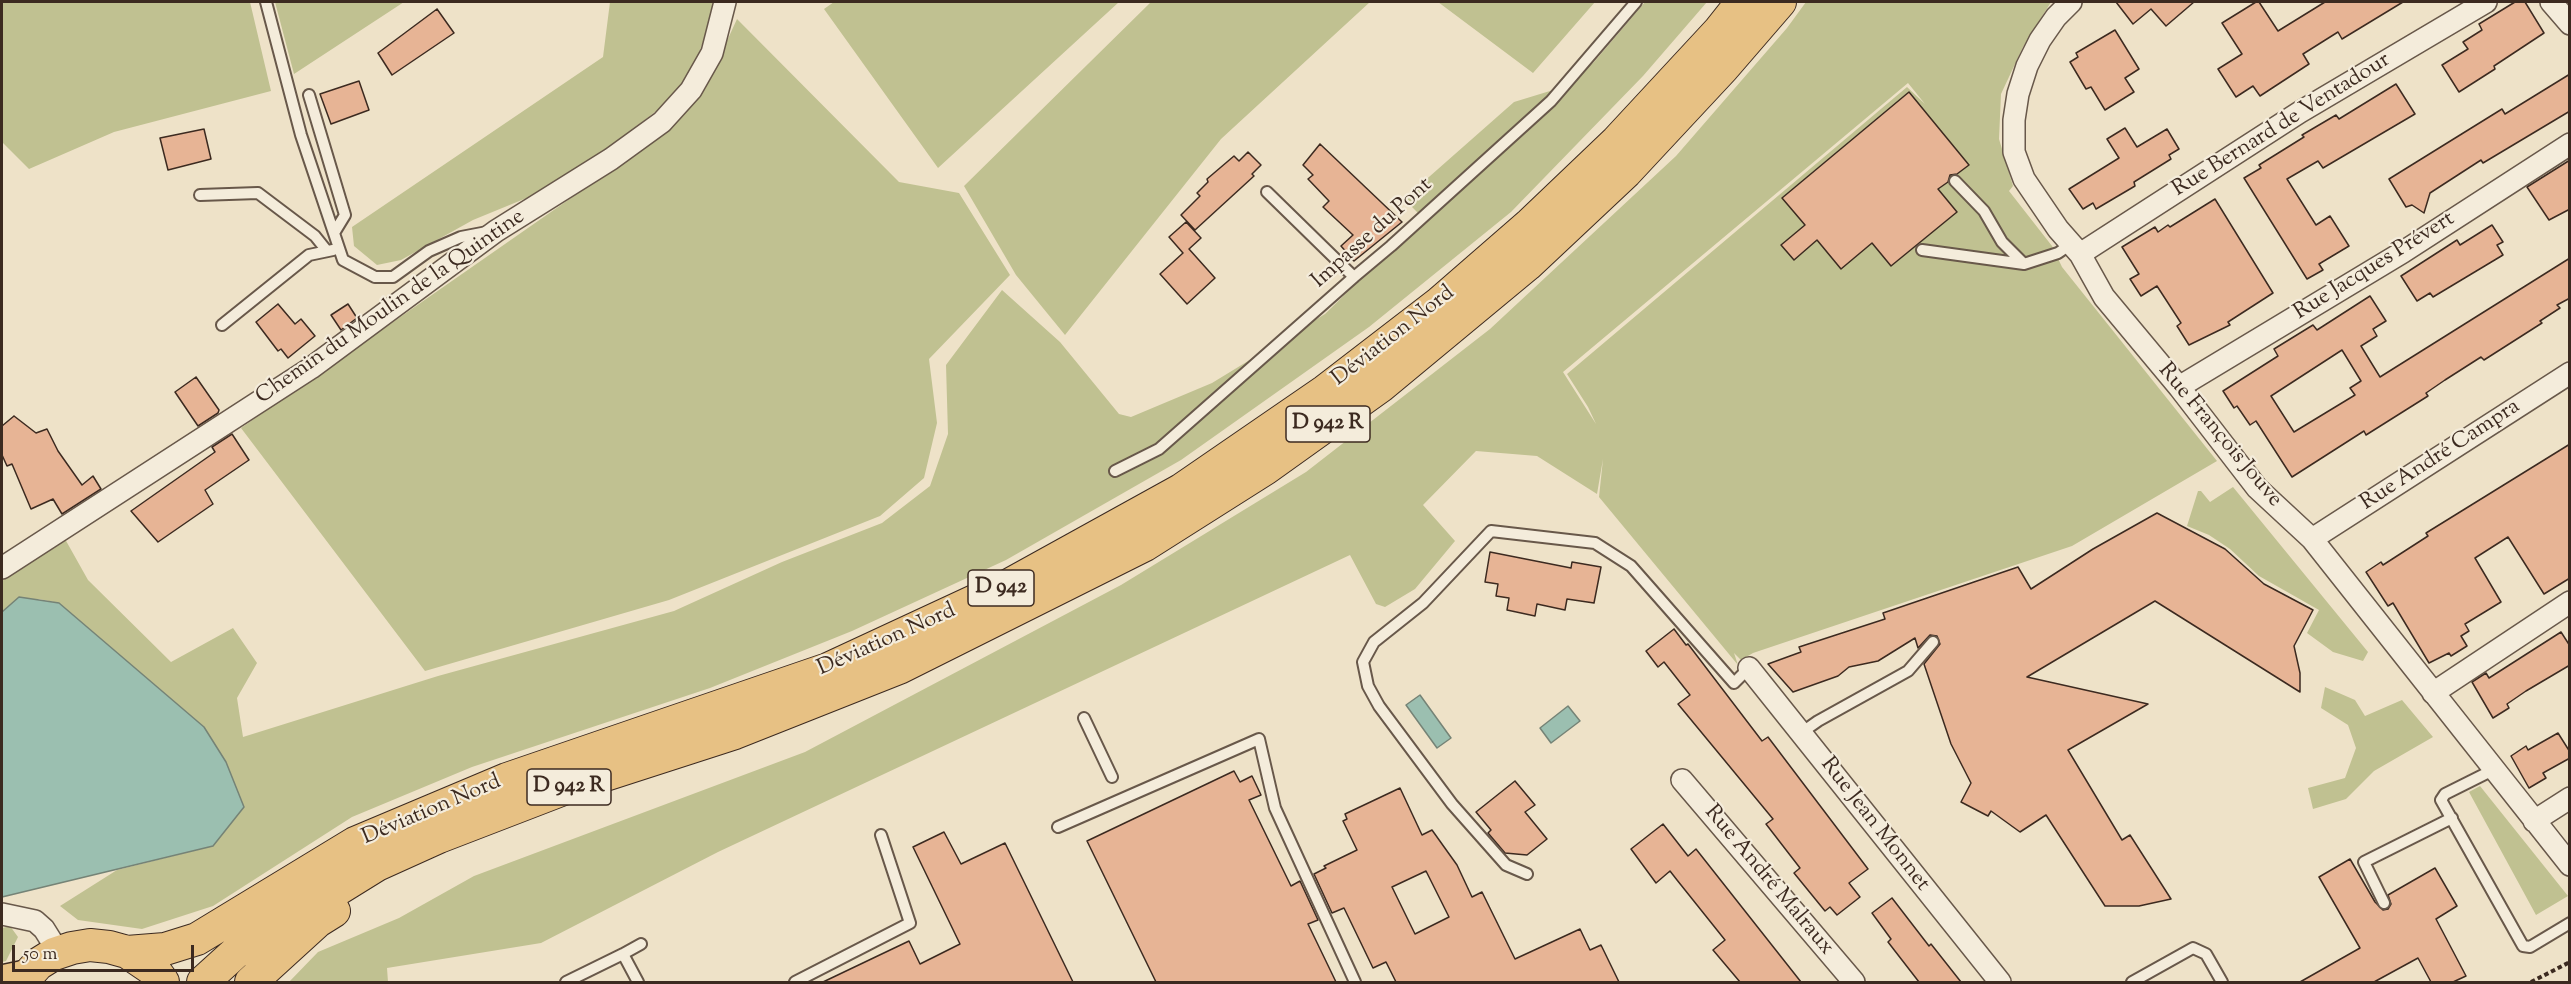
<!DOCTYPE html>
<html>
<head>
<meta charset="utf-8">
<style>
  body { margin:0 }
  #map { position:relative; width:2571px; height:984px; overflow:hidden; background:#eee2c8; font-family:"Sorts Mill Goudy",serif }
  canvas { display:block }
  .frame { position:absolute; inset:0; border:3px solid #3c2a20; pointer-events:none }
  .scale { position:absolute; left:12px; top:945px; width:182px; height:27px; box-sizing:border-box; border:3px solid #3c2a20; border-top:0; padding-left:8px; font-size:18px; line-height:21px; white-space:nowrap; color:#3c2a20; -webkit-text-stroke:4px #f4ecdb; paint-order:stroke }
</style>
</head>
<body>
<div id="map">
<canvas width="2571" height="984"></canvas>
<div class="frame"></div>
<div class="scale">50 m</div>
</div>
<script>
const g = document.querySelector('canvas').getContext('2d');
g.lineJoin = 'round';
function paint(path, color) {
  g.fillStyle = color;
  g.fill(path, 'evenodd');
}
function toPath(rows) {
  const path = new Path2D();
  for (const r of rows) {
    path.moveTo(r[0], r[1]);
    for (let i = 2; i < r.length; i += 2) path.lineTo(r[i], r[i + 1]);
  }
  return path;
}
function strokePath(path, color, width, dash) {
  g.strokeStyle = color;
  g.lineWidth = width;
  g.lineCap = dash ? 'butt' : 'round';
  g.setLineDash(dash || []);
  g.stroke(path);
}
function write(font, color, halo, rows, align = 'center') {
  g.font = font + ' "Sorts Mill Goudy",serif';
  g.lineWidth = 4.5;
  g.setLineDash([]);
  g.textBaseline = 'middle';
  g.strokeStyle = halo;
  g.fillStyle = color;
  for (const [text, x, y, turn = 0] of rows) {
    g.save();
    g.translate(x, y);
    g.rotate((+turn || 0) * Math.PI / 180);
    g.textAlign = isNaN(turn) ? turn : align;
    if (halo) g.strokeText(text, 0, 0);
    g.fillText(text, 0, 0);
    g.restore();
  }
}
paint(toPath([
  [2,2,250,2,271,91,114,132,29,169,2,142],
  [275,2,404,2,294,74],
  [610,2,713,2,709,25,695,64,679,93,604,152,551,188,473,220,401,260,377,265,354,246,352,227,603,57],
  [834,2,1119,2,938,168,824,9],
  [1151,2,1370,2,1221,139,1065,335,1016,275,964,186],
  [1438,2,1595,2,1533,73],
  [1645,2,1707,2,1643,76,1511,212,1369,327,1181,460,1006,560,852,631,710,688,472,767,352,817,213,906,142,929,78,920,60,906,117,870,213,846,204,727,59,603,39,599,2,612,2,581,65,539,88,580,171,662,233,628,257,663,237,698,243,737,438,676,674,611,782,562,882,523,930,486,948,434,946,365,1002,290,1060,342,1119,414,1131,417,1212,383,1325,314,1423,218,1404,199,1514,102,1563,87,1594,62],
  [1806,2,2051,2,2023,47,2001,94,1999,139,2013,186,2009,191,2052,246,2062,267,2217,461,2072,546,1753,653,1741,660,1734,653,1738,665,1599,497,1603,459,1597,494,1537,456,1476,451,1423,505,1455,541,1415,589,1385,607,1376,604,1350,555,718,852,541,943,387,968,388,982,289,982,318,952,399,918,474,876,805,752,1121,585,1306,472,1490,329,1676,156,1787,28],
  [1908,83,1925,104,1907,87,1567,374,1588,407,1596,424,1563,372],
  [737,19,899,182,959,193,1010,275,929,359,937,423,924,478,880,516,669,600,425,671,241,428,670,129,705,89],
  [2233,487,2368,652,2363,661,2333,652,2307,633,2319,610,2259,576,2230,549,2209,535,2187,526,2198,491,2201,491,2210,502],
  [2325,687,2355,700,2365,716,2402,700,2433,737,2374,771,2346,799,2313,809,2308,788,2345,778,2356,748,2348,725,2321,708],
  [2480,786,2568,896,2536,915,2469,792],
  [10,926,18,937,6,961,2,962,2,928]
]), '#c0c191');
const water = toPath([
  [19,597,59,603,204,727,226,762,244,807,213,846,2,897,2,612,19,597],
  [1420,695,1451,738,1437,748,1406,705,1420,695],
  [1568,706,1580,721,1551,743,1540,728,1568,706]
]);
paint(water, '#9bbfb0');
strokePath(water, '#758376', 1.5);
const building = toPath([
  [2116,2,2194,2,2166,26,2151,9,2133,24,2116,2],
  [2256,2,2259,2,2278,31,2325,2,2403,2,2342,39,2338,32,2303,54,2309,64,2260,96,2253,86,2236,97,2218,69,2242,54,2222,23,2256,2],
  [2515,2,2525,2,2544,33,2494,66,2495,69,2459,92,2442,65,2468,49,2463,42,2482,30,2479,24,2515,2],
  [437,9,454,33,392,75,378,53,437,9],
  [2115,30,2139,69,2125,78,2134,92,2105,110,2091,87,2086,89,2070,62,2078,57,2076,53,2115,30],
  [2570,74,2570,111,2483,163,2481,160,2430,193,2424,213,2412,205,2406,207,2389,179,2502,109,2505,114,2570,74],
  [359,81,369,110,331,124,320,94,359,81],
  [2396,84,2415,114,2323,168,2318,161,2287,179,2316,225,2330,216,2349,246,2319,264,2323,270,2307,279,2244,178,2261,168,2259,165,2304,137,2302,135,2336,115,2339,119,2396,84],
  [1909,92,1969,165,1957,174,1950,175,1948,182,1938,189,1957,212,1891,266,1872,243,1841,269,1817,240,1794,260,1781,245,1805,225,1782,198,1909,92],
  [2125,128,2137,147,2167,129,2179,149,2169,155,2171,159,2134,182,2135,186,2096,209,2093,203,2083,209,2069,189,2119,158,2107,139,2125,128],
  [204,129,211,159,168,170,160,138,204,129],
  [1320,144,1402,222,1354,261,1341,246,1353,235,1323,207,1329,201,1308,179,1313,175,1303,165,1320,144],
  [1248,152,1261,165,1252,174,1254,176,1195,230,1181,215,1200,196,1197,193,1208,182,1207,179,1234,156,1239,161,1248,152],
  [2570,160,2570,209,2549,220,2527,187,2570,160],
  [2215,199,2273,293,2228,322,2230,325,2189,345,2177,326,2181,323,2157,286,2141,296,2130,279,2139,274,2122,247,2155,227,2158,232,2168,225,2170,227,2215,199],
  [1186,222,1201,238,1189,249,1215,278,1187,304,1160,274,1183,253,1169,237,1186,222],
  [2492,225,2503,242,2497,245,2503,255,2433,297,2430,293,2417,301,2401,276,2457,240,2460,245,2492,225],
  [2570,258,2570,298,2557,305,2560,308,2540,321,2542,323,2484,360,2481,357,2445,380,2426,393,2428,396,2366,435,2364,431,2292,477,2256,421,2250,425,2237,406,2234,408,2223,391,2278,356,2274,349,2313,325,2317,330,2370,296,2386,321,2373,329,2377,336,2361,346,2380,377,2570,258],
  [2342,350,2361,381,2350,388,2355,395,2294,432,2271,396,2342,350],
  [278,304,295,324,301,319,315,336,288,358,281,349,278,351,256,322,278,304],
  [348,304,357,318,341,330,331,315,348,304],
  [196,377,219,410,218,413,198,426,175,392,196,377],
  [14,416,36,433,47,429,58,451,82,485,93,476,101,489,62,514,53,499,31,509,12,464,7,466,2,455,2,426,14,416],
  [232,434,249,460,205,490,213,504,158,542,131,511,215,452,212,447,232,434],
  [2570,444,2570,578,2544,594,2508,537,2475,558,2501,602,2465,624,2469,631,2461,636,2467,646,2451,656,2449,653,2429,663,2393,603,2388,606,2366,572,2381,562,2383,565,2428,536,2426,533,2570,444],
  [2157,513,2225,549,2264,584,2313,610,2294,646,2300,673,2300,692,2155,601,2027,677,2148,704,2068,750,2122,840,2130,835,2171,899,2139,906,2105,906,2046,815,2020,832,1991,811,1988,816,1961,802,1971,783,1951,744,1924,664,1940,644,1937,636,1930,635,1918,648,1915,638,1878,661,1849,667,1838,676,1793,692,1768,664,1801,652,1799,647,1885,619,1883,613,2018,567,2031,589,2093,549,2157,513],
  [1490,552,1571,568,1572,562,1601,567,1594,603,1567,599,1565,610,1537,604,1535,616,1507,610,1509,598,1496,596,1498,584,1485,582,1490,552],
  [1674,629,1686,645,1688,644,1762,741,1768,737,1868,869,1849,883,1860,897,1837,915,1830,907,1825,911,1794,873,1800,868,1766,824,1773,819,1678,704,1690,695,1664,662,1658,667,1646,651,1674,629],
  [2561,632,2570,646,2570,665,2526,691,2507,704,2509,708,2493,718,2472,682,2486,673,2489,678,2561,632],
  [2558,733,2570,752,2570,758,2543,773,2546,778,2529,788,2511,756,2526,746,2528,750,2558,733],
  [1234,771,1240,782,1252,776,1261,795,1249,800,1291,886,1300,881,1318,920,1308,924,1336,982,1156,982,1087,841,1234,771],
  [1515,781,1535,805,1525,812,1547,839,1527,855,1505,853,1488,833,1491,830,1476,812,1515,781],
  [1400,788,1422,835,1432,830,1457,865,1472,897,1482,892,1515,959,1580,929,1590,950,1601,945,1619,982,1396,982,1386,962,1373,968,1344,908,1332,913,1314,874,1326,868,1324,866,1357,850,1343,821,1347,819,1345,814,1400,788],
  [1426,871,1449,917,1415,934,1392,887,1426,871],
  [1663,824,1688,856,1696,849,1801,982,1740,982,1713,950,1725,940,1677,880,1670,871,1656,883,1631,849,1663,824],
  [944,832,961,864,1005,843,1073,982,823,982,909,941,920,964,960,944,913,847,944,832],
  [2350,859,2375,902,2383,910,2388,909,2391,904,2388,895,2435,868,2457,906,2436,919,2466,976,2453,982,2431,982,2418,958,2374,982,2300,982,2360,948,2319,877,2350,859],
  [1892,898,1929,946,1931,944,1961,982,1919,982,1888,942,1891,939,1872,913,1892,898]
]);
paint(building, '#e7b495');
strokePath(building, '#3c2a20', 1.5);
const lane = toPath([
  [266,2,301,135,343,260,375,277,393,277,429,251,461,237,487,232],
  [309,95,345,215,334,233],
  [1955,181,1984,211,2002,242,2024,264],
  [1267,192,1354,277],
  [200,195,258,193,315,236,327,251],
  [1922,250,2024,264,2058,253,2071,244],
  [222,325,309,255,333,250],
  [1115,471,1159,449,1354,277,1391,246,1551,101,1636,2],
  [1084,718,1112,777],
  [1801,733,1818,721,1908,671,1933,642],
  [2495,769,2445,794,2441,800,2523,946,2530,947,2570,923],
  [1058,827,1259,739,1275,808,1355,982],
  [1527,874,1506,865,1452,804,1379,706,1368,686,1363,662,1374,642,1423,603,1491,531,1595,543,1631,566,1734,683,1749,668],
  [2384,903,2364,862,2452,818],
  [566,982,623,954],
  [638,982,623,954,641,944],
  [795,982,910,923,881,835],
  [2132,982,2193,948,2206,954,2222,982]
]);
const street = toPath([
  [2071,2,2056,17,2040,40,2027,66,2018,94,2014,120,2014,152,2024,179,2058,229,2080,254,2104,297,2179,387,2257,488,2312,539,2570,865],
  [2551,2,2570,24],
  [2080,254,2300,112,2486,2],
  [2179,387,2403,252,2570,144],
  [2312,539,2570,373],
  [2,568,311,368,496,231,611,159,662,122,691,90,712,53,725,2],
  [1749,668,2000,982],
  [2433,693,2570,602],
  [1682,780,1854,982],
  [2534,821,2570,798],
  [2,914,35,921,44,929,59,953]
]);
const primary = toPath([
  [127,952,165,949,197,939,355,843,507,779,828,669,1009,585,1181,490,1325,391,1438,304,1530,224,1617,141,1719,31,1742,2],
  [22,982,38,964,54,954,72,948,90,945,109,947,127,952,155,971,163,982],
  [203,982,235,953,377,865,439,837,574,785,735,733,899,668,1145,545,1265,469,1381,386,1527,265,1626,172,1723,68,1780,2],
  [251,982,318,921,334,911]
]);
const highway = toPath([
  [2,982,25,977]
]);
strokePath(lane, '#68584a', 14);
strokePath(street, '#68584a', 24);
strokePath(primary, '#3c2a20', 34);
strokePath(highway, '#3c2a20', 36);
strokePath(toPath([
  [2531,982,2570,962]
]), '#3c2a20', 4, [4.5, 3]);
strokePath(lane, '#f4ecdb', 10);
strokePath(street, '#f4ecdb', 21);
strokePath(primary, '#e7c184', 32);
strokePath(highway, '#e7c184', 33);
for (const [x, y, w] of [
  [1328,424,84],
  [1001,588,66],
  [569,787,84]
]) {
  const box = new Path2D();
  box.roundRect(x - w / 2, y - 18, w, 36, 4.5);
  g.fillStyle = '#f4ecdb';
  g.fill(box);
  strokePath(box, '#3c2a20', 1.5);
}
write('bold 21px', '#3c2a20', null, [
  ["D 942 R",1328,424],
  ["D 942",1001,588],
  ["D 942 R",569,787]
]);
write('22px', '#3c2a20', '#f4ecdb', [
  ["Rue Bernard de Ventadour",2282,126,-32],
  ["Impasse du Pont",1373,234,-42],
  ["Rue Jacques Prévert",2375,267,-32],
  ["Chemin du Moulin de la Quintine",391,308,-35],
  ["Déviation Nord",1394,337,-38],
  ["Rue François Jouve",2219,436,50],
  ["Rue André Campra",2441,456,-33],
  ["Déviation Nord",887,641,-24],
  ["Déviation Nord",432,811,-23],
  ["Rue Jean Monnet",1874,825,52],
  ["Rue André Malraux",1768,881,50]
]);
</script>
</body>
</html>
